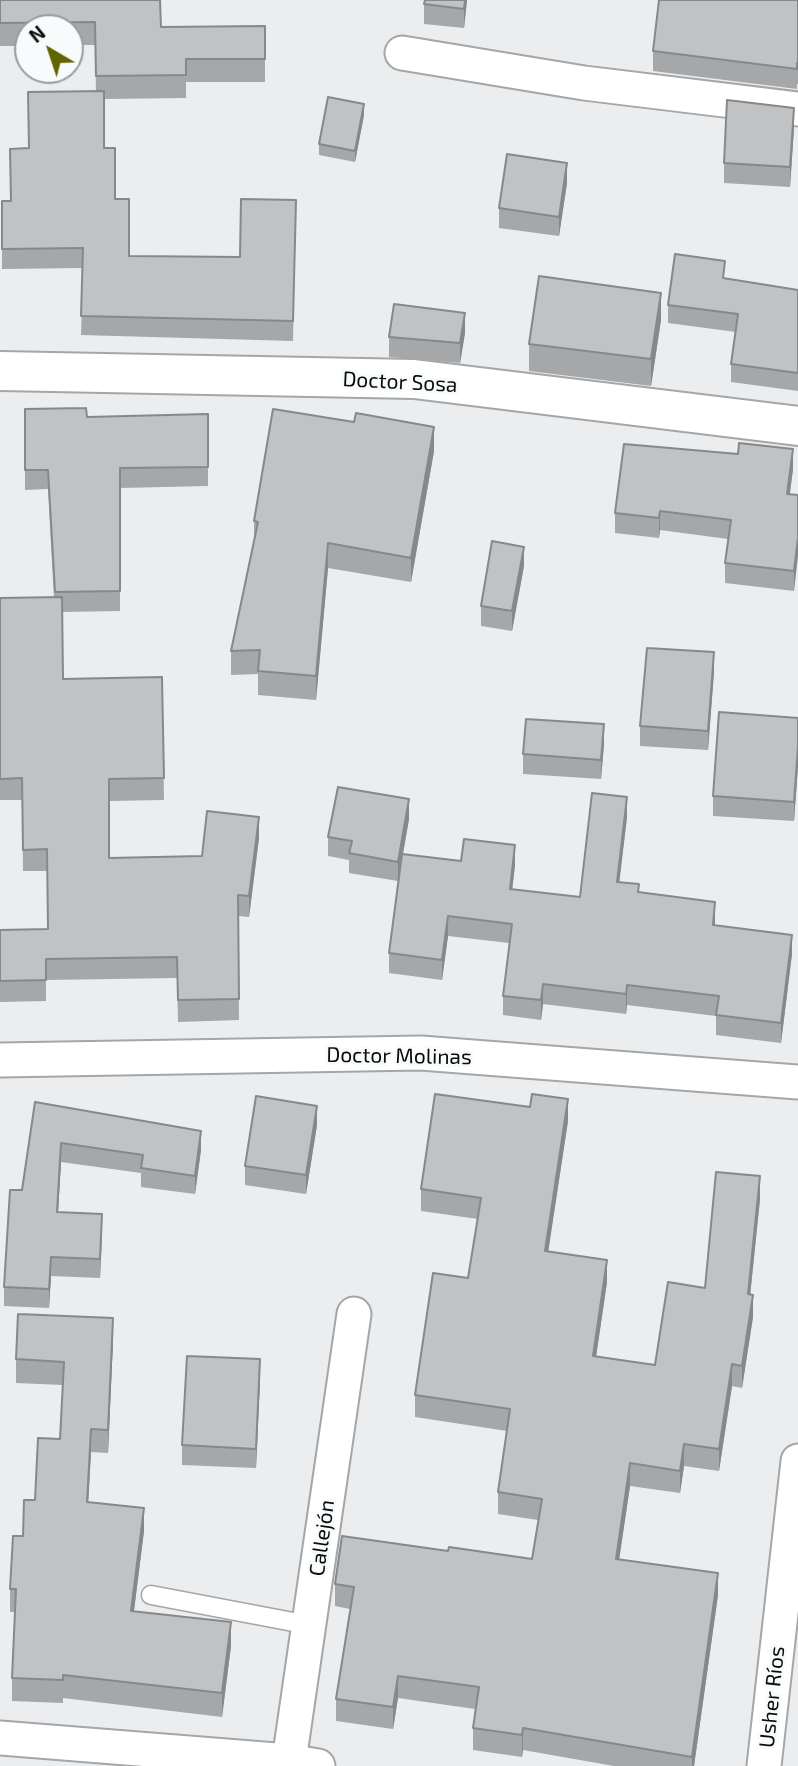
<!DOCTYPE html>
<html>
<head>
<meta charset="utf-8">
<style>
  body { margin:0 }
  #map { position:relative; width:798px; height:1766px; overflow:hidden; background:#ebedef; font-family:"Exo 2",sans-serif }
  canvas { display:block }
  .north { position:absolute; left:14px; top:14px; width:70px; height:70px; box-sizing:border-box; background:#f8fbfc; border:2px solid #999b9c; border-radius:50%; rotate:321deg; font-size:19px; font-weight:700; line-height:28px; text-align:center; color:#0b0b0c }
  .north::after { content:''; display:block; margin:auto; width:24px; height:32px; background:#616501; clip-path:polygon(50% 0,100% 100%,50% 72%,0 100%) }
</style>
</head>
<body>
<div id="map">
<canvas width="798" height="1766"></canvas>
<div class="north">N</div>
</div>
<script>
const g = document.querySelector('canvas').getContext('2d');
g.lineJoin = 'round';
function toPath(rows) {
  const path = new Path2D();
  for (const r of rows) {
    path.moveTo(r[0], r[1]);
    for (let i = 2; i < r.length; i += 2) path.lineTo(r[i], r[i + 1]);
  }
  return path;
}
function strokePath(path, color, width, dash) {
  g.strokeStyle = color;
  g.lineWidth = width;
  g.lineCap = dash ? 'butt' : 'round';
  g.setLineDash(dash || []);
  g.stroke(path);
}
function paint(path, color) {
  g.fillStyle = color;
  g.fill(path, 'evenodd');
}
function write(font, color, halo, rows, align = 'center') {
  g.font = font + ' "Exo 2",sans-serif';
  g.lineWidth = 6;
  g.setLineDash([]);
  g.textBaseline = 'middle';
  g.strokeStyle = halo;
  g.fillStyle = color;
  for (const [text, x, y, turn = 0] of rows) {
    g.save();
    g.translate(x, y);
    g.rotate((+turn || 0) * Math.PI / 180);
    g.textAlign = isNaN(turn) ? turn : align;
    if (halo) g.strokeText(text, 0, 0);
    g.fillText(text, 0, 0);
    g.restore();
  }
}
const service = toPath([
  [151,1595,309,1625]
]);
const minor = toPath([
  [402,53,584,83,798,109],
  [0,1060,421,1053,798,1082],
  [0,1738,289,1761,318,1766],
  [289,1761,354,1314],
  [764,1766,798,1461]
]);
const tertiary = toPath([
  [0,371,414,379,798,426]
]);
strokePath(service, '#a4a6a8', 21);
strokePath(minor, '#a4a6a8', 37);
strokePath(tertiary, '#a4a6a8', 42);
strokePath(service, '#fff', 18);
strokePath(minor, '#fff', 33);
strokePath(tertiary, '#fff', 38);
paint(toPath([
  [0,0,161,27,265,26,265,82,186,82,186,98,104,99,104,148,129,256,240,257,296,200,293,341,81,335,83,268,2,269,2,201,11,201,29,148,96,91,95,45,70,45,70,28,28,28,28,46,0,46],
  [467,0,464,28,424,24,424,4],
  [798,0,798,84,797,84,797,89,653,71,653,51],
  [364,115,355,162,319,155,319,144],
  [794,128,790,187,724,183,724,163],
  [567,183,559,236,499,228,499,208],
  [725,279,798,290,798,391,731,382,731,364,736,332,668,323,668,305],
  [661,320,651,386,529,371,529,344],
  [465,333,460,363,389,357,389,337],
  [25,409,87,417,208,414,208,486,120,488,120,611,62,612,63,679,162,677,164,800,109,801,109,858,202,856,259,838,249,917,238,916,239,1020,178,1022,177,978,46,980,46,1001,0,1002,0,930,47,929,47,871,23,871,22,800,0,800,0,598,54,598,48,489,25,490],
  [434,451,411,582,328,568,316,700,258,695,258,674,231,675,231,651,254,543,254,521],
  [793,469,790,494,798,495,794,591,725,583,725,563,728,539,660,530,659,538,615,533,615,513],
  [524,566,512,631,481,626,481,606],
  [714,672,708,750,640,746,640,726],
  [798,718,798,766,794,821,713,816,713,796],
  [604,744,601,779,523,774,523,754],
  [627,817,619,882,639,893,715,922,715,926,792,954,781,1043,716,1035,716,1016,627,1005,626,1014,543,1004,541,1020,503,1015,503,996,509,943,448,936,442,980,389,973,389,953,398,881,349,873,349,860,328,856,328,837,409,819,403,854,461,861,515,865,512,889,580,897],
  [35,1102,201,1150,195,1194,141,1187,141,1173,61,1162,58,1212,102,1233,100,1278,51,1276,49,1308,4,1306,4,1287,22,1190],
  [568,1121,548,1251,607,1282,596,1356,655,1365,705,1288,760,1199,750,1295,753,1317,742,1388,732,1386,719,1471,684,1466,680,1493,630,1486,619,1559,718,1595,694,1766,614,1766,523,1750,522,1757,473,1750,473,1728,475,1709,398,1698,393,1729,336,1721,336,1699,350,1609,335,1606,335,1584,448,1551,532,1559,538,1520,498,1514,498,1492,507,1431,415,1417,415,1395,468,1278,478,1219,421,1211,421,1189],
  [317,1125,306,1194,245,1185,245,1166],
  [113,1341,108,1453,91,1452,88,1502,144,1531,134,1611,231,1646,222,1717,63,1698,63,1703,12,1701,12,1678,15,1612,10,1612,10,1589,35,1500,60,1439,63,1385,16,1383,16,1359],
  [260,1379,256,1468,182,1465,182,1445]
]), '#a5a7a9');
paint(toPath([
  [465,0,467,0,464,28,464,9],
  [364,104,364,115,355,162,355,151],
  [794,108,794,128,790,187,790,167],
  [567,163,567,183,559,236,559,217],
  [661,293,661,320,651,386,651,359],
  [465,313,465,333,460,363,460,343],
  [434,427,434,451,411,582,411,558],
  [793,449,793,469,787,513,787,494],
  [660,511,660,530,659,538,659,518],
  [798,537,798,556,794,591,794,571],
  [328,543,328,568,316,700,316,676],
  [524,547,524,566,512,631,512,611],
  [714,652,714,672,708,750,708,731],
  [604,724,604,744,601,779,601,760],
  [798,746,798,766,794,821,794,802],
  [627,797,627,817,617,902,617,882],
  [409,799,409,819,398,881,398,862],
  [259,817,259,838,249,917,249,896],
  [515,845,515,865,510,909,510,889],
  [715,902,715,922,713,945,713,925],
  [448,916,448,936,442,980,442,960],
  [792,935,792,954,781,1043,781,1023],
  [543,984,543,1004,541,1020,541,1000],
  [627,985,627,1005,626,1014,626,994],
  [568,1099,568,1121,545,1273,545,1251],
  [317,1106,317,1125,306,1194,306,1175],
  [201,1131,201,1150,195,1194,195,1176],
  [61,1143,61,1162,57,1231,57,1212],
  [760,1176,760,1199,748,1316,748,1294],
  [102,1214,102,1233,100,1278,100,1259],
  [51,1257,51,1276,49,1308,49,1289],
  [607,1260,607,1282,593,1378,593,1356],
  [753,1295,753,1317,742,1388,742,1366],
  [113,1318,113,1341,108,1453,108,1430],
  [260,1359,260,1379,256,1468,256,1449],
  [732,1364,732,1386,719,1471,719,1449],
  [91,1429,91,1452,87,1525,87,1502],
  [684,1444,684,1466,680,1493,680,1471],
  [630,1463,630,1486,616,1581,616,1559],
  [144,1508,144,1531,131,1634,131,1611],
  [718,1573,718,1595,694,1766,692,1766,692,1757],
  [231,1622,231,1646,222,1717,222,1693],
  [398,1676,398,1698,393,1729,393,1707],
  [523,1728,523,1750,522,1757,522,1735]
]), '#868889');
const building = toPath([
  [0,0,160,0,161,27,265,26,265,59,186,59,186,75,96,76,95,22,0,23,0,0],
  [425,0,465,0,464,9,424,4,425,0],
  [659,0,798,0,798,63,797,63,797,69,653,51,659,0],
  [104,91,104,148,115,148,115,199,129,199,129,256,240,257,241,199,296,200,293,321,81,316,83,248,2,249,2,201,11,201,10,149,29,148,28,92,104,91],
  [328,97,364,104,355,151,319,144,328,97],
  [727,100,794,108,790,167,724,163,727,100],
  [507,154,567,163,559,217,499,208,507,154],
  [675,254,725,261,723,278,798,290,798,373,731,364,738,314,668,305,675,254],
  [539,276,661,293,651,359,529,344,539,276],
  [394,304,465,313,460,343,389,337,394,304],
  [86,408,87,417,208,414,208,467,120,468,120,591,55,592,48,470,25,470,25,409,86,408],
  [273,409,354,422,356,413,434,427,411,558,328,543,316,676,258,671,260,650,231,651,258,522,254,521,273,409],
  [739,443,793,449,787,494,798,495,798,537,794,571,725,563,731,520,660,511,659,518,615,513,624,444,738,454,739,443],
  [492,541,524,547,512,611,481,606,492,541],
  [62,597,63,679,162,677,164,778,109,779,109,858,202,856,207,811,259,817,249,896,238,895,239,999,178,1000,177,957,46,959,46,980,0,981,0,930,48,929,47,849,23,850,22,778,0,779,0,598,62,597],
  [647,648,714,652,708,731,640,726,647,648],
  [719,712,798,718,798,746,794,802,713,796,719,712],
  [526,719,604,724,601,760,523,754,526,719],
  [338,787,409,799,398,862,349,853,352,841,328,837,338,787],
  [592,793,627,797,617,882,639,884,638,892,715,902,713,925,792,935,781,1023,716,1015,719,996,627,985,626,994,543,984,541,1000,503,996,512,924,448,916,442,960,389,953,402,854,461,861,464,839,515,845,510,889,580,897,592,793],
  [435,1094,530,1107,532,1094,568,1099,545,1251,607,1260,593,1356,655,1365,668,1282,705,1288,716,1172,760,1176,748,1294,753,1295,742,1366,732,1364,719,1449,684,1444,680,1471,630,1463,616,1559,718,1573,692,1757,523,1728,522,1735,473,1728,479,1687,398,1676,393,1707,336,1699,354,1587,335,1584,342,1536,448,1551,449,1547,532,1559,542,1499,498,1492,510,1409,415,1395,433,1273,468,1278,481,1198,421,1189,435,1094],
  [256,1096,317,1106,306,1175,245,1166,256,1096],
  [35,1102,201,1131,195,1176,141,1168,143,1155,61,1143,57,1212,102,1214,100,1259,51,1257,49,1289,4,1287,10,1190,22,1190,35,1102],
  [18,1314,113,1318,108,1430,91,1429,87,1502,144,1508,131,1611,231,1622,222,1693,63,1675,63,1680,12,1678,16,1589,10,1589,13,1536,23,1536,24,1500,35,1500,38,1438,60,1439,64,1362,16,1359,18,1314],
  [187,1356,260,1359,256,1449,182,1445,187,1356]
]);
paint(building, '#c0c2c4');
strokePath(building, '#868889', 2);
write('21px', '#0b0b0c', '#f8fbfc', [
  ["Doctor Sosa",400,382,3],
  ["Doctor Molinas",399,1056,1],
  ["Callejón",322,1538,-82],
  ["Usher Ríos",772,1697,-84]
]);
</script>
</body>
</html>
